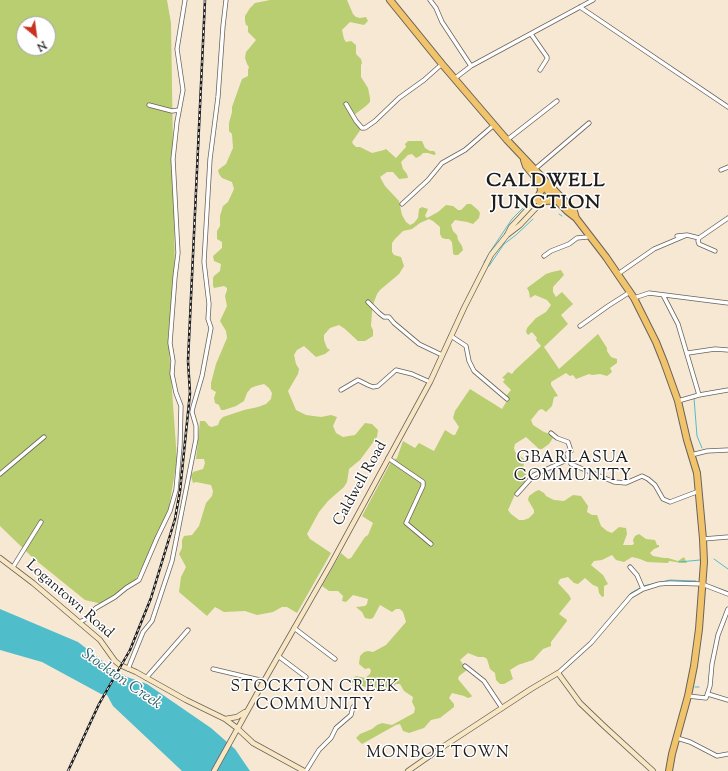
<!DOCTYPE html>
<html>
<head>
<meta charset="utf-8">
<style>
  body { margin:0 }
  #map { position:relative; width:728px; height:771px; overflow:hidden; background:#f7e8d4; font-family:"Sorts Mill Goudy",serif }
  canvas { display:block }
  .north { position:absolute; left:16px; top:16px; width:40px; height:40px; box-sizing:border-box; background:#fff; border:1px solid #a4a4a4; border-radius:50%; rotate:151deg; font-size:11px; font-weight:700; line-height:16px; text-align:center; color:#1c1c1c }
  .north::after { content:''; display:block; margin:auto; width:14px; height:18px; background:#c8321e; clip-path:polygon(50% 0,100% 100%,50% 72%,0 100%) }
</style>
</head>
<body>
<div id="map">
<canvas width="728" height="771"></canvas>
<div class="north">N</div>
</div>
<script>
const g = document.querySelector('canvas').getContext('2d');
g.lineJoin = 'round';
function paint(path, color) {
  g.fillStyle = color;
  g.fill(path, 'evenodd');
}
function toPath(rows) {
  const path = new Path2D();
  for (const r of rows) {
    path.moveTo(r[0], r[1]);
    for (let i = 2; i < r.length; i += 2) path.lineTo(r[i], r[i + 1]);
  }
  return path;
}
function strokePath(path, color, width, dash) {
  g.strokeStyle = color;
  g.lineWidth = width;
  g.lineCap = dash ? 'butt' : 'round';
  g.setLineDash(dash || []);
  g.stroke(path);
}
function write(font, color, halo, rows, align = 'center') {
  g.font = font + ' "Sorts Mill Goudy",serif';
  g.lineWidth = 3;
  g.setLineDash([]);
  g.textBaseline = 'middle';
  g.strokeStyle = halo;
  g.fillStyle = color;
  for (const [text, x, y, turn = 0] of rows) {
    g.save();
    g.translate(x, y);
    g.rotate((+turn || 0) * Math.PI / 180);
    g.textAlign = isNaN(turn) ? turn : align;
    if (halo) g.strokeText(text, 0, 0);
    g.fillText(text, 0, 0);
    g.restore();
  }
}
paint(toPath([
  [0,0,167,0,171,23,175,277,168,335,177,460,167,519,135,581,102,604,85,600,33,558,0,526],
  [24,24,48,24,48,48,24,48],
  [270,0,347,0,353,14,356,17,360,18,366,17,368,21,364,25,350,22,342,30,344,39,346,42,351,41,356,45,356,54,361,59,362,63,361,65,361,77,368,88,370,98,370,102,366,106,354,115,361,129,352,142,353,144,356,147,360,147,372,153,384,150,386,149,396,158,406,147,405,144,408,141,422,141,425,148,430,151,434,151,436,154,434,155,428,153,423,153,420,156,416,158,412,154,408,155,401,162,403,169,407,174,408,178,399,179,393,172,387,172,380,177,385,186,399,201,402,215,406,222,410,225,414,223,418,218,419,209,422,207,428,209,425,216,427,218,438,212,446,205,453,206,458,210,461,210,467,204,471,204,478,210,480,213,479,218,473,224,467,222,455,220,451,225,453,231,457,235,458,240,462,246,463,250,458,255,454,255,453,253,452,242,449,239,446,239,442,238,440,234,440,227,433,221,429,219,420,223,412,229,403,231,395,239,392,243,392,252,394,255,401,257,404,266,399,274,380,290,377,294,374,302,372,312,371,326,373,330,373,336,365,341,358,341,345,329,339,325,330,328,324,335,324,340,327,348,330,350,325,354,316,357,304,346,297,350,294,355,296,364,299,369,298,374,288,391,296,410,306,415,321,417,331,415,337,417,333,426,336,433,343,437,355,435,365,423,372,424,378,430,377,437,360,460,349,469,347,482,344,487,328,501,319,512,307,534,310,539,331,553,297,613,287,607,282,607,273,612,257,615,245,611,224,612,215,607,207,616,179,592,181,577,186,567,179,554,182,548,182,540,184,536,192,535,199,526,206,503,212,496,213,491,211,485,196,482,193,483,191,476,193,472,203,469,205,463,204,459,196,459,200,421,205,421,209,426,212,427,218,425,220,420,223,417,244,410,258,407,266,404,271,399,272,393,269,388,264,384,256,386,251,388,247,393,244,401,236,406,224,410,221,410,219,405,215,403,214,398,216,392,211,389,211,383,216,364,227,338,226,331,220,321,227,306,225,296,227,290,227,288,224,286,214,288,213,286,213,278,214,276,220,271,221,264,214,261,213,256,222,248,222,242,217,239,217,231,220,226,220,216,223,206,228,202,234,189,232,182,222,178,219,174,218,170,226,164,233,148,232,134,229,131,229,123,232,112,232,107,242,79,248,76,248,70,249,67,247,64,245,58,246,52,256,40,248,32,248,26,246,25,245,21,245,16,250,8,255,3],
  [561,270,564,275,553,287,553,292,556,297,562,292,573,304,561,315,568,324,544,347,559,369,598,334,607,348,607,351,611,357,617,359,617,363,610,368,612,372,607,376,600,374,592,375,589,374,576,379,573,375,570,376,566,373,551,382,551,385,558,396,554,397,552,406,546,412,542,409,539,410,531,420,533,425,544,432,550,434,553,438,549,444,542,449,539,449,526,437,515,444,514,448,515,452,524,459,525,461,523,467,526,474,525,482,516,492,508,510,511,514,519,520,524,520,529,518,534,513,534,510,528,500,529,496,536,491,539,490,544,493,546,496,554,500,564,501,573,495,581,496,588,506,587,512,592,515,597,515,601,526,607,531,612,533,619,527,626,528,627,534,623,545,632,545,634,544,633,540,635,536,639,534,646,539,655,540,657,545,659,545,659,547,654,549,650,553,653,556,664,558,668,558,678,561,684,557,687,563,682,563,669,561,668,563,647,562,640,559,632,557,624,562,616,560,612,555,602,560,594,561,591,565,603,575,608,584,604,586,604,596,602,597,599,593,598,587,593,585,585,578,578,584,574,583,568,577,560,579,558,583,569,595,571,599,559,614,567,620,567,621,551,642,551,646,543,649,533,660,518,665,510,670,513,679,504,684,500,684,496,680,495,673,490,669,487,659,484,657,478,657,468,653,460,660,467,670,459,676,458,679,472,696,471,697,468,698,464,696,452,693,449,698,454,704,454,707,440,718,431,720,424,728,409,733,403,731,400,724,396,725,362,744,356,738,360,734,372,729,377,725,382,723,392,725,414,713,415,708,412,702,413,697,404,691,400,684,396,684,392,688,383,692,379,692,375,688,365,687,351,682,351,679,356,676,365,678,370,674,371,670,369,668,365,669,359,664,360,656,364,652,368,651,373,652,386,645,406,622,403,612,400,609,396,609,392,612,380,605,373,618,370,619,365,618,362,612,356,607,365,606,367,604,368,599,353,595,346,602,342,601,343,596,338,591,329,591,322,586,341,553,348,559,351,558,365,537,368,535,373,523,362,516,391,462,397,458,403,441,415,448,419,443,434,451,445,430,453,435,455,435,459,427,453,418,455,411,470,389,502,409,508,399,506,396,511,390,503,382,505,379,502,378,508,372,512,374,515,370,541,346,536,340,537,338,532,332,528,335,526,332,527,328,536,318,546,312,551,305,547,300,535,295,530,298,529,292,527,288,546,274,552,272]
]), '#b9cd71');
paint(toPath([
  [0,609,78,642,113,669,127,677,147,684,211,728,235,749,250,771,182,771,113,706,107,695,101,694,42,662,0,650]
]), '#50bdca');
strokePath(toPath([
  [559,214,562,216],
  [490,252,512,219,523,208],
  [484,262,489,255],
  [489,266,504,244,516,235,533,219],
  [694,398,697,436,702,448],
  [714,559,728,569],
  [679,562,700,560],
  [643,586,670,580,696,581],
  [611,617,631,593,640,588],
  [695,687,699,687]
]), '#50bdca', 1);
const street = toPath([
  [430,0,436,8,442,22,471,66],
  [580,7,728,107],
  [531,34,547,57,547,59,540,70],
  [454,79,471,66,593,0],
  [346,104,356,121,362,128,365,128,375,121,399,98,424,80,442,64],
  [149,105,172,111,179,110],
  [507,140,557,101],
  [535,169,589,123],
  [721,170,728,167],
  [402,204,428,180,442,163,465,150,494,125],
  [677,236,687,235,699,238],
  [715,251,699,244,698,241,699,238,728,218],
  [544,256,551,251,569,244,577,238,587,237,590,235],
  [618,274,654,249,687,235],
  [663,295,678,324,699,395],
  [634,298,649,293,728,303],
  [368,302,379,313,384,317,389,317,394,323,419,344,442,355],
  [580,326,608,306,630,292],
  [451,336,466,346,469,361,474,371,507,399],
  [688,353,715,349,728,350],
  [341,390,358,380,368,385,373,387,378,386,396,370,412,374,430,382],
  [678,401,699,395,728,390],
  [551,433,557,438,568,442,571,451,567,454,571,464,614,482,626,483,642,476,648,479,655,485,663,499,670,502,699,491],
  [691,455,707,451,728,450],
  [388,458,423,482,423,486,406,523,431,544],
  [0,474,44,437],
  [517,494,534,475,569,459],
  [703,539,728,537],
  [13,567,41,522],
  [630,567,637,575,643,589],
  [79,622,84,620,96,608,115,597,126,588,139,580,157,538,170,511,176,490,180,446,181,406,176,393,172,374,173,361,170,343,175,277,178,253,173,159,177,122,183,90,177,49,185,0],
  [294,628,335,659],
  [278,656,306,677],
  [465,666,484,681,502,708],
  [128,669,143,632,152,621,172,561,196,439,196,426,192,412,193,407,202,376,211,328,208,319,209,304,204,262,210,159,218,97,223,26,226,0],
  [213,669,264,681],
  [558,673,591,643,631,596,643,589,659,584,670,583,702,584,728,594],
  [146,678,188,630],
  [708,694,728,700],
  [688,696,706,698,710,686,712,664,718,635,728,609],
  [677,738,690,742,717,756,728,754],
  [306,771,319,750,331,738,336,728,351,715,353,707]
]);
const secondary = toPath([
  [507,235,520,225,552,191],
  [0,558,33,583,100,640,115,661,120,665,136,672,186,700,225,719,237,728,253,743,304,771],
  [225,719,237,717,245,712],
  [214,771,264,681,331,564,430,382,464,308,491,255,507,235,511,227,538,198],
  [408,771,441,748,531,689,558,673,580,703,604,726,653,771]
]);
const highway = toPath([
  [390,0,442,64,507,140,574,211,576,218,606,257,634,298,656,342,664,362,678,401,687,440,697,473,703,539,704,562,699,629,694,666,688,696,672,754,669,771],
  [524,160,526,166,540,183,567,211,576,218],
  [537,199,541,191,540,183],
  [540,203,546,201,558,200]
]);
strokePath(street, '#69635c', 5);
strokePath(secondary, '#69635c', 6);
strokePath(highway, '#69635c', 8);
strokePath(street, '#fff', 3.5);
strokePath(secondary, '#f9e7c3', 4.5);
strokePath(highway, '#f1c36a', 6);
const rail = toPath([
  [68,771,99,704,130,650,151,598,175,519,180,491,190,393,188,361,205,0]
]);
strokePath(rail, '#1c1c1c', 2.5);
strokePath(rail, '#fff', 1, [3]);
write('15px', '#1c1c1c', '#fff', [
  ["Caldwell Road",361,484,-61],
  ["Logantown Road",69,600,41]
]);
g.letterSpacing = '1px';
write('16px', '#1c1c1c', '#fff', [
  ["GBARLASUA",573,459],
  ["COMMUNITY",573,477],
  ["STOCKTON CREEK",315,688],
  ["COMMUNITY",315,706],
  ["MONBOE TOWN",438,754]
]);
g.letterSpacing = '0px';
write('italic 16px', '#33646a', '#fff', [
  ["Stockton Creek",121,680,35]
]);
g.letterSpacing = '1px';
write('bold 19px', '#1c1c1c', '#fff', [
  ["CALDWELL",546,183],
  ["JUNCTION",546,205]
]);
g.letterSpacing = '0px';
</script>
</body>
</html>
